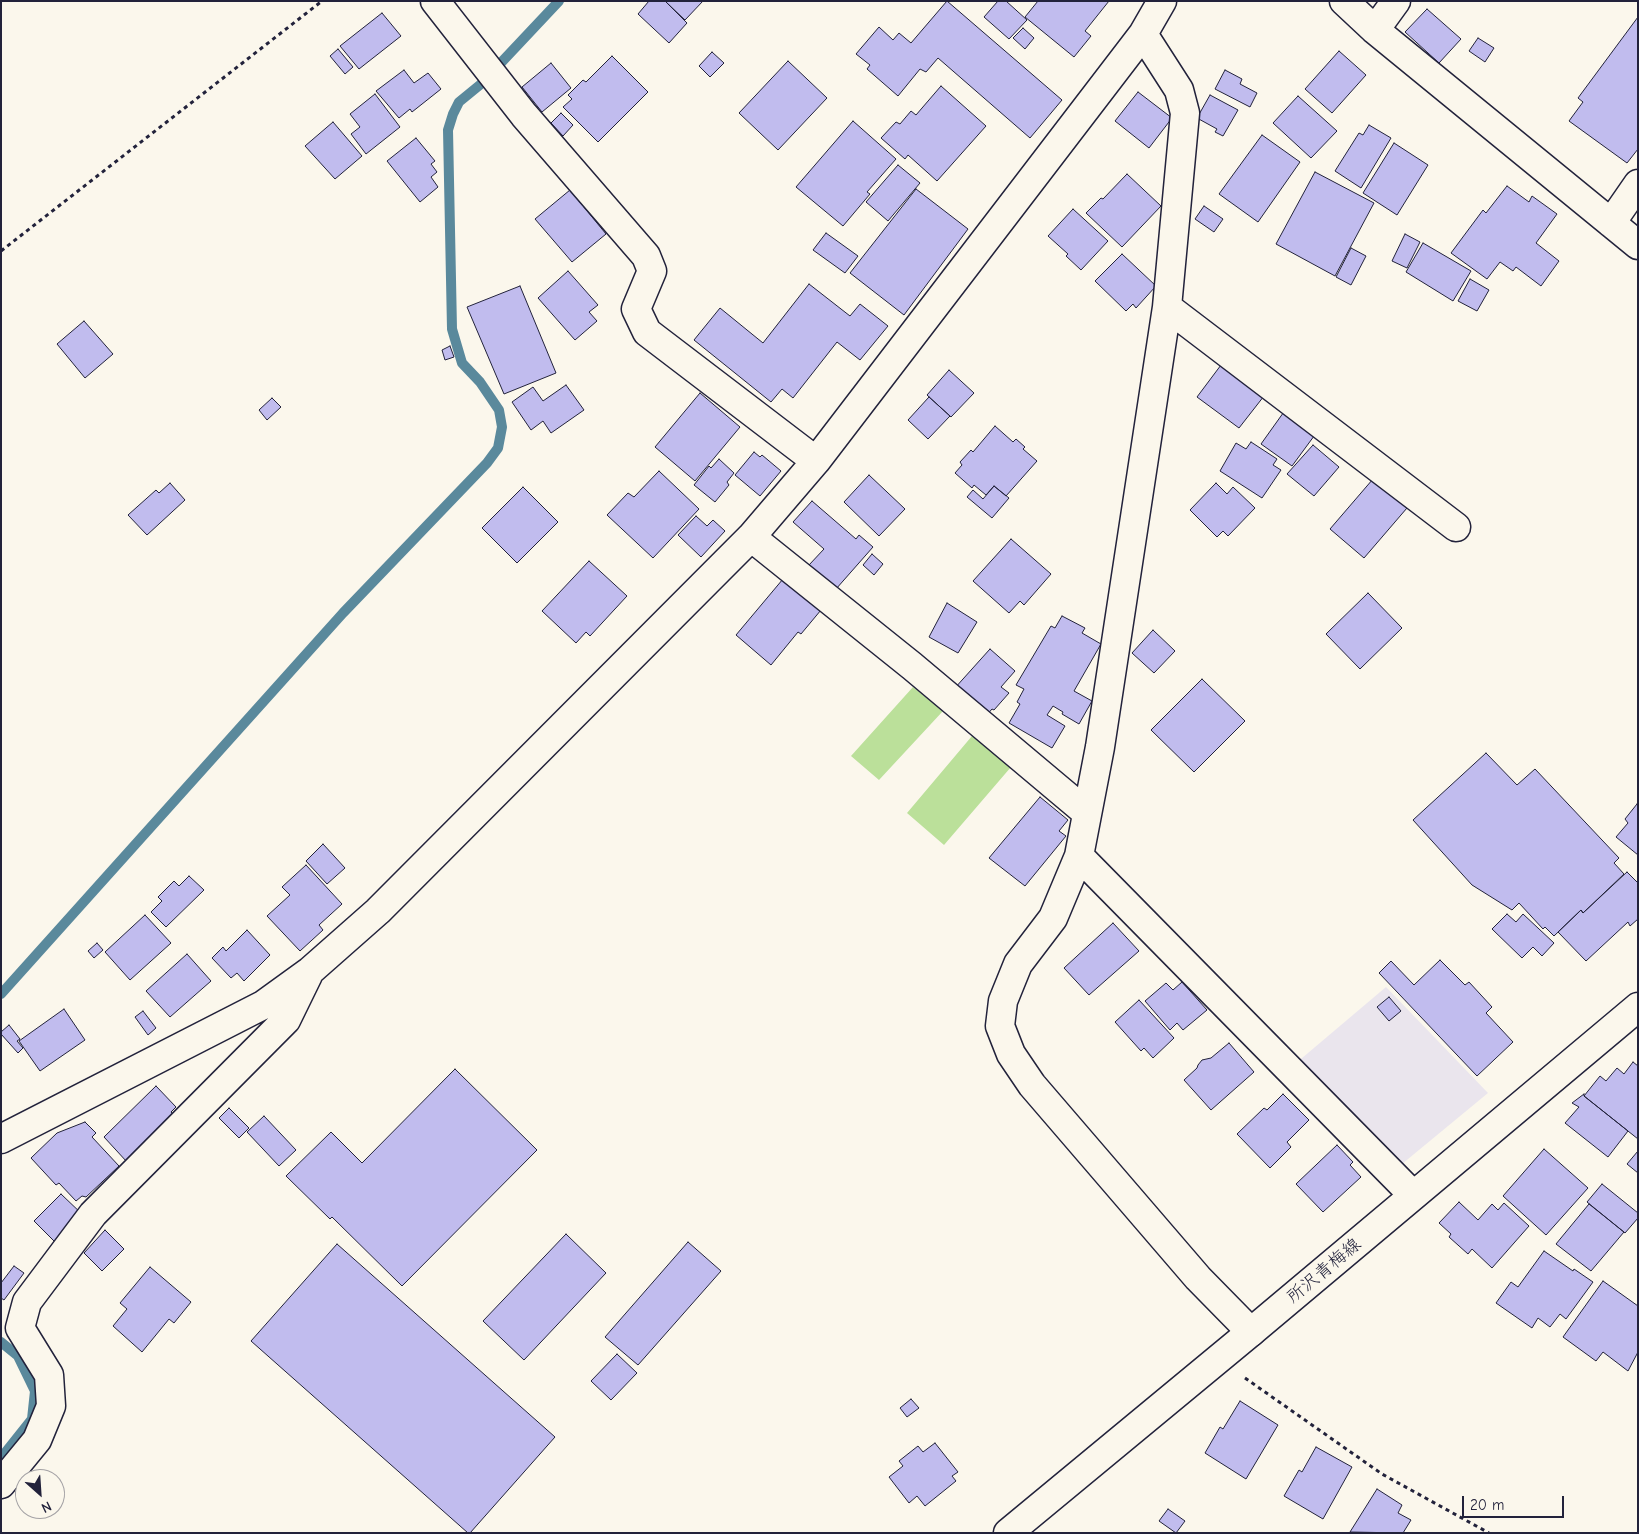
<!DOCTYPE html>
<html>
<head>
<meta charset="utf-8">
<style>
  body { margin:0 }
  #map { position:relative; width:1639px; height:1534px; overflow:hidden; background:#fbf7ec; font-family:"Comic Neue",sans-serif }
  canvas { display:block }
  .frame { position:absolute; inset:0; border:2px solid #22223b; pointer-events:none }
  .north { position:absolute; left:15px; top:1469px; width:50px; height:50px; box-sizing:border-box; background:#fbf7ec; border:1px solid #a4a2a5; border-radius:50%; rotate:154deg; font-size:14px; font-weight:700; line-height:20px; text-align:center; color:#22223b }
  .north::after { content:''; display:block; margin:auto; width:18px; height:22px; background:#22223b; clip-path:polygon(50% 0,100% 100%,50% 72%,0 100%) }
  .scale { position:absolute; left:1462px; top:1496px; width:102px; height:22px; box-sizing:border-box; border:2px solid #22223b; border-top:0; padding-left:6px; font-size:15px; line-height:18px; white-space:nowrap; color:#22223b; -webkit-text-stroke:4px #fbf7ec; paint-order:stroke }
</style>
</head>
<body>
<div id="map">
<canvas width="1639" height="1534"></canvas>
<div class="frame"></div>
<div class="north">N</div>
<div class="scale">20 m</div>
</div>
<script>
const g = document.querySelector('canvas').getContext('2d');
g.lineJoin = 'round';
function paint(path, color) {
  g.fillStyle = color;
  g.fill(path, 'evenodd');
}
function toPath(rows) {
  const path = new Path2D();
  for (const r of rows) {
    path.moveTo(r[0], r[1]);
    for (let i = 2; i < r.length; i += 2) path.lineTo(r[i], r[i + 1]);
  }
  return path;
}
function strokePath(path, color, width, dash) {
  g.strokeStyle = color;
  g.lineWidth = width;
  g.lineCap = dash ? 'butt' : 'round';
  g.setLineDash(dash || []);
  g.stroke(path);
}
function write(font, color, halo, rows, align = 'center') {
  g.font = font + ' "Comic Neue","Klee One",sans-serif';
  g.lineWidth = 4.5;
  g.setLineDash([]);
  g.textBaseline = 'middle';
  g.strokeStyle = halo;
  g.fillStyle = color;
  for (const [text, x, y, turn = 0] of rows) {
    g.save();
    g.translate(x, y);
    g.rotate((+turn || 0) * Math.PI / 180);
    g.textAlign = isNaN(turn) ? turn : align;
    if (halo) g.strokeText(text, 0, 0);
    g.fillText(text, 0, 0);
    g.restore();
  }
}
paint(toPath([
  [1386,987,1488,1093,1402,1164,1295,1064]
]), '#eae5ed');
paint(toPath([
  [913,687,943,711,879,780,851,756],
  [972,736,1011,767,944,845,907,813]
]), '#bbe09a');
strokePath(toPath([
  [1,994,343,613,487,463,498,448,502,427,499,410,480,382,462,363,452,329,448,130,453,114,459,102,481,84,559,1],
  [1,1342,18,1356,35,1391,32,1419,1,1458]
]), '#5a899c', 10);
const building = toPath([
  [649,1,665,1,687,23,669,43,638,14,649,1],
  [665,1,703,1,685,20,665,1],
  [947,1,1062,100,1030,138,938,58,926,72,920,69,898,96,867,69,870,65,856,54,879,27,893,40,899,33,911,43,947,1],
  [998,1,1006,1,1027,20,1009,39,984,17,998,1],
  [1038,1,1109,1,1085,31,1091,36,1074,57,1025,17,1038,1],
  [1427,9,1461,39,1439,63,1405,32,1427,9],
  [382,13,401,36,359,69,340,46,382,13],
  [1638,17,1638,149,1627,163,1569,121,1583,102,1578,98,1638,17],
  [1023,28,1034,38,1025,49,1013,38,1023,28],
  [1478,38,1494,48,1485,62,1469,51,1478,38],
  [338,49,353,67,345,74,330,56,338,49],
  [1339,51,1366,75,1332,113,1305,89,1339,51],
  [712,52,724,63,710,77,699,66,712,52],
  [612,56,648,92,598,142,563,107,572,99,568,95,583,80,586,82,612,56],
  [788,61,827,98,778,150,739,113,788,61],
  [551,63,571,88,542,112,522,87,551,63],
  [404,70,414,83,428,73,441,89,412,112,410,109,399,118,376,91,404,70],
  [1225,70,1242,79,1240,84,1257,93,1250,107,1215,89,1225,70],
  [941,86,986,126,937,181,908,155,905,159,881,138,896,122,900,124,911,111,916,115,941,86],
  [1138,92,1172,118,1149,148,1115,121,1138,92],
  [375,94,400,127,366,154,351,134,360,127,350,114,375,94],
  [1210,95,1238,110,1223,136,1215,132,1217,129,1197,118,1210,95],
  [1298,96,1337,131,1311,158,1273,123,1298,96],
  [561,113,573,125,563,136,551,123,561,113],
  [853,121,896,159,867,192,870,194,843,226,796,187,853,121],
  [333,122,362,156,335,179,305,146,333,122],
  [1369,125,1391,138,1361,188,1335,171,1359,133,1363,135,1369,125],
  [1262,135,1300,162,1258,222,1219,194,1262,135],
  [416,138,435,161,431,164,437,172,431,177,438,187,420,202,387,161,416,138],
  [1394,143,1428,165,1397,215,1363,193,1394,143],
  [898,165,920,183,888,221,866,202,898,165],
  [1315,172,1374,203,1335,276,1276,244,1315,172],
  [1127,174,1161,206,1122,247,1086,213,1101,198,1103,199,1127,174],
  [1507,186,1529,202,1532,196,1557,214,1536,243,1559,261,1541,286,1516,267,1513,271,1500,262,1487,279,1451,253,1483,210,1486,213,1507,186],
  [916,189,968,229,904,315,850,273,916,189],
  [570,190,606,234,572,262,535,219,570,190],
  [1204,206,1223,219,1214,232,1195,219,1204,206],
  [1073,209,1108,241,1081,270,1066,256,1068,254,1048,236,1073,209],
  [826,233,858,256,845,273,813,250,826,233],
  [1405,234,1420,242,1407,268,1392,261,1405,234],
  [1423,243,1471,271,1453,301,1406,272,1423,243],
  [1351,248,1366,256,1351,285,1336,277,1351,248],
  [1122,254,1156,286,1136,308,1133,304,1126,311,1095,281,1122,254],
  [568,271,598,305,589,312,597,321,575,340,538,298,568,271],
  [1470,279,1489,290,1477,311,1458,301,1470,279],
  [809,284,850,316,860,304,888,326,860,360,837,342,793,398,782,389,771,402,694,340,720,308,763,343,809,284],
  [520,286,556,373,504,394,467,307,520,286],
  [84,321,113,354,85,378,57,344,84,321],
  [450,346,454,357,445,360,442,350,450,346],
  [1221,365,1264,396,1239,428,1197,397,1221,365],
  [949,370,974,393,951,417,927,395,949,370],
  [566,385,584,410,551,433,543,421,531,430,512,402,533,387,543,401,566,385],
  [700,393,740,427,695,481,655,447,700,393],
  [929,397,950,416,928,439,908,420,929,397],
  [272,398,281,407,267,420,259,410,272,398],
  [1286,409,1317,432,1292,466,1261,444,1286,409],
  [995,426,1013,442,1016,439,1025,447,1023,449,1037,461,1006,496,994,486,986,495,974,485,972,488,955,473,962,465,960,462,971,450,973,452,995,426],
  [1251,442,1277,459,1273,465,1281,470,1262,498,1220,471,1236,443,1246,449,1251,442],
  [1313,445,1339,467,1314,496,1287,474,1313,445],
  [754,452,760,457,762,455,781,471,760,496,735,475,754,452],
  [719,459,734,473,727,482,729,485,715,502,694,485,709,466,711,468,719,459],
  [659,471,699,509,653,558,607,515,628,493,634,497,659,471],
  [869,475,905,509,879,536,844,502,869,475],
  [1373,479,1407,508,1364,558,1330,529,1373,479],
  [170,483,185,500,147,535,128,515,156,490,159,493,170,483],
  [1216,483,1227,494,1233,487,1255,508,1228,536,1223,531,1217,537,1190,510,1216,483],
  [994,486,1009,498,992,518,967,497,973,490,983,499,994,486],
  [523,487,558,522,517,563,482,528,523,487],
  [812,501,856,539,859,535,873,547,836,589,809,565,824,549,793,522,812,501],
  [696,516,707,526,713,520,725,531,701,557,678,535,696,516],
  [1011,539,1051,574,1024,605,1020,601,1009,613,973,581,1011,539],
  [872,554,883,564,874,575,863,565,872,554],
  [589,561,627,596,590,636,586,632,576,643,542,611,589,561],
  [783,579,821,610,801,634,798,632,771,665,736,635,783,579],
  [1368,593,1402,628,1360,669,1326,634,1368,593],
  [947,603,977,622,958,653,929,637,947,603],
  [1062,616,1085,628,1082,633,1101,644,1074,691,1092,701,1079,724,1062,714,1063,712,1053,706,1047,715,1065,726,1052,748,1009,723,1020,704,1017,702,1024,689,1016,685,1051,626,1055,628,1062,616],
  [1153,630,1175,651,1154,673,1132,653,1153,630],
  [990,649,1015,671,1001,687,1009,693,994,710,992,709,985,717,954,689,990,649],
  [1202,679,1245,721,1194,772,1151,730,1202,679],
  [1486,753,1517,785,1535,769,1619,858,1614,863,1624,874,1583,913,1581,910,1554,936,1545,927,1543,929,1519,903,1512,910,1472,885,1413,820,1486,753],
  [1040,797,1068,820,1059,831,1066,836,1025,886,989,858,1040,797],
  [1637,804,1638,805,1638,855,1616,837,1628,823,1625,819,1637,804],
  [323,844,345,868,327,884,306,861,323,844],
  [306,865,342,904,319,925,323,930,300,951,267,916,290,895,282,887,306,865],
  [1627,872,1638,883,1638,919,1630,926,1628,922,1586,961,1558,932,1581,910,1583,913,1627,872],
  [189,876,204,890,166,927,151,912,162,901,158,897,174,881,179,886,189,876],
  [1507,914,1516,922,1523,914,1554,943,1542,956,1533,947,1522,958,1492,929,1507,914],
  [145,915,171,943,130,980,105,952,145,915],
  [1113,923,1139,951,1089,995,1064,968,1113,923],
  [247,930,270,955,244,981,237,973,231,978,212,958,223,947,226,951,247,930],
  [97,943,103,950,94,958,88,951,97,943],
  [187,954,211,981,170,1017,146,991,187,954],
  [1440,960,1465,985,1469,982,1492,1007,1486,1013,1513,1042,1477,1076,1379,973,1391,961,1414,985,1440,960],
  [1182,982,1207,1010,1183,1030,1177,1023,1170,1030,1145,1001,1166,983,1173,990,1182,982],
  [1389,997,1401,1011,1389,1021,1377,1007,1389,997],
  [1139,1000,1174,1038,1153,1058,1144,1048,1141,1051,1115,1022,1139,1000],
  [64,1009,85,1040,40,1071,19,1041,64,1009],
  [143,1011,156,1028,148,1035,135,1017,143,1011],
  [9,1025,20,1039,17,1041,23,1048,18,1053,1,1034,1,1032,9,1025],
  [1229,1043,1254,1072,1211,1110,1184,1080,1197,1068,1198,1065,1202,1060,1211,1058,1229,1043],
  [1633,1062,1638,1066,1638,1139,1584,1096,1600,1076,1606,1081,1617,1068,1624,1074,1633,1062],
  [455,1069,537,1150,402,1286,332,1217,330,1219,286,1176,331,1132,362,1163,455,1069],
  [156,1086,176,1107,171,1112,179,1121,127,1162,104,1137,156,1086],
  [1283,1094,1309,1120,1287,1142,1291,1147,1270,1168,1237,1134,1264,1108,1267,1110,1283,1094],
  [1584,1094,1584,1096,1628,1131,1608,1157,1565,1123,1579,1107,1572,1103,1584,1094],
  [229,1108,249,1128,239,1138,219,1118,229,1108],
  [264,1116,296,1150,279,1166,247,1132,264,1116],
  [85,1122,96,1133,92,1137,119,1166,86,1197,82,1196,76,1201,59,1183,56,1185,31,1158,57,1133,85,1122],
  [1337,1145,1353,1162,1350,1165,1361,1177,1323,1212,1296,1184,1337,1145],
  [1544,1149,1588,1188,1546,1235,1503,1196,1544,1149],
  [1638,1151,1638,1173,1627,1164,1638,1151],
  [1602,1184,1638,1213,1638,1218,1625,1233,1587,1202,1602,1184],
  [61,1194,84,1216,56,1243,34,1221,61,1194],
  [1459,1202,1478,1220,1492,1204,1498,1210,1504,1203,1529,1226,1492,1268,1472,1249,1468,1254,1449,1237,1451,1234,1439,1223,1459,1202],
  [1589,1204,1624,1232,1591,1271,1556,1244,1589,1204],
  [105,1230,124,1249,102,1271,84,1253,105,1230],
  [566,1234,606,1273,524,1360,483,1321,566,1234],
  [688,1242,721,1271,638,1365,605,1337,688,1242],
  [337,1244,555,1437,470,1533,468,1533,251,1341,337,1244],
  [1544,1251,1573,1271,1574,1269,1593,1282,1566,1319,1560,1314,1550,1327,1538,1318,1532,1328,1496,1303,1511,1282,1518,1287,1544,1251],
  [14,1266,24,1273,4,1300,1,1298,1,1283,14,1266],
  [150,1267,191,1302,174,1323,169,1319,142,1352,113,1326,127,1309,120,1303,150,1267],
  [1603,1281,1638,1306,1638,1352,1628,1371,1603,1352,1596,1361,1563,1337,1603,1281],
  [617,1354,637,1373,611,1400,591,1381,617,1354],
  [911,1399,919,1408,907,1417,900,1408,911,1399],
  [1240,1401,1278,1425,1246,1479,1205,1453,1220,1427,1223,1429,1240,1401],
  [935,1443,958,1472,952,1476,956,1481,925,1506,917,1496,909,1503,889,1477,903,1466,899,1461,918,1446,923,1452,935,1443],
  [1316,1447,1352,1467,1323,1519,1284,1496,1299,1470,1302,1472,1316,1447],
  [1377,1489,1402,1505,1398,1513,1411,1520,1403,1533,1350,1532,1377,1489],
  [1168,1509,1185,1521,1176,1533,1159,1521,1168,1509]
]);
paint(building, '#c1bcee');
strokePath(building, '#22223b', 1);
const minor = toPath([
  [435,1,524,115,646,256,652,271,636,309,647,332,816,461],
  [1344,1,1375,30,1638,245],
  [1375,30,1396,1],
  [1143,34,1179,90,1185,113,1167,307,1100,747,1079,856,1053,918,1018,964,1003,1001,1000,1026,1011,1054,1032,1085,1198,1278,1251,1332],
  [1611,223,1638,184],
  [1167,307,1456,527],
  [751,537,912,666,1087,813],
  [1079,856,1413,1195],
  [1,1139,263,1005,310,971,378,911,751,537,816,461,1143,34,1162,1],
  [1,1484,37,1440,51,1406,49,1375,20,1328,27,1302,93,1214,286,1020,308,975]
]);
const major = toPath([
  [1008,1533,1251,1332,1638,1007]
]);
strokePath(minor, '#22223b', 31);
strokePath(major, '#22223b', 31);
strokePath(toPath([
  [1,251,322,1],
  [1245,1378,1382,1474,1489,1533]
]), '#22223b', 3, [4, 4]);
strokePath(minor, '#fbf7ec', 28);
strokePath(major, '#fbf7ec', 28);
write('18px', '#22223b', '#fbf7ec', [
  ["所沢青梅線",1324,1271,-40]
]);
</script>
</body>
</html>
